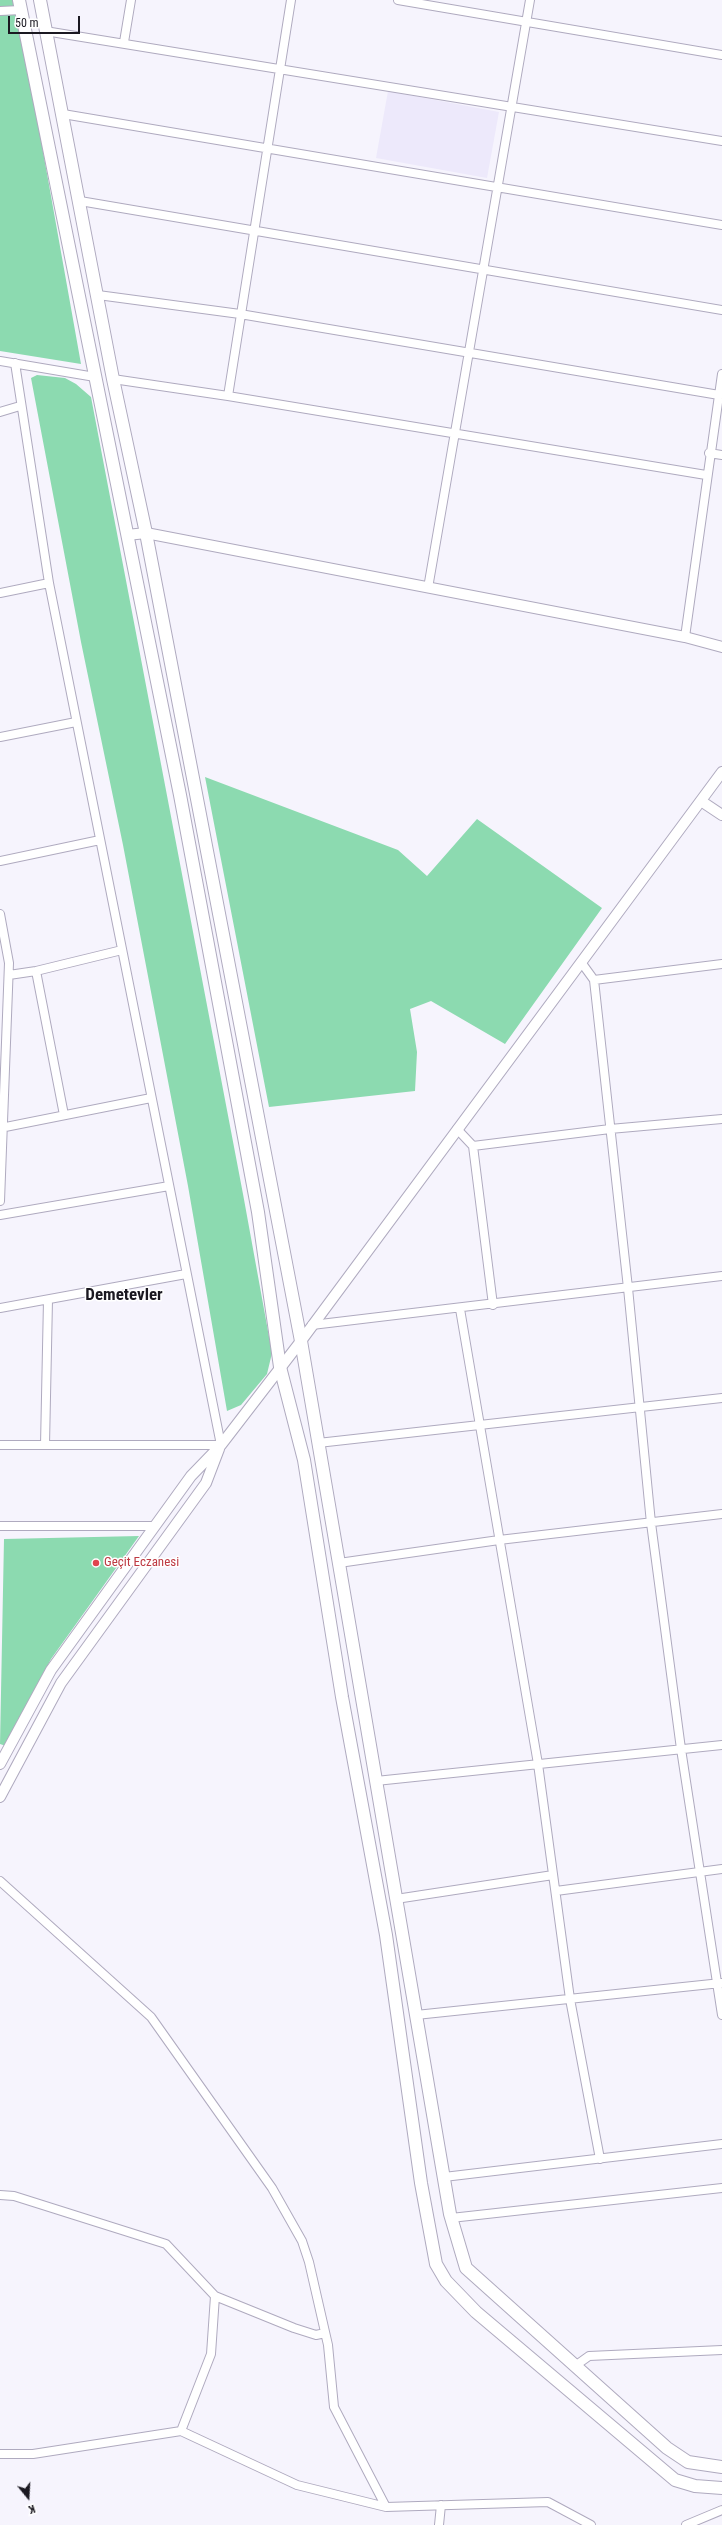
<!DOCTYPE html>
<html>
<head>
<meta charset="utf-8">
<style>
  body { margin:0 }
  #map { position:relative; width:722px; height:2525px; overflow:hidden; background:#f6f4fd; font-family:"Roboto Condensed",sans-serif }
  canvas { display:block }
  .north { position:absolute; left:8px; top:2477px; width:40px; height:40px; -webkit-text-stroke:3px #fff; paint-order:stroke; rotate:162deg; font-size:11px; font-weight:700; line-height:16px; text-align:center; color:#1b1921 }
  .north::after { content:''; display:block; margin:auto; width:14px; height:18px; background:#1b1921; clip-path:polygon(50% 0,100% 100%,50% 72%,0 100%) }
  .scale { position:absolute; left:8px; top:16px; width:72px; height:18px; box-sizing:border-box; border:2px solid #1b1921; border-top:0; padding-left:5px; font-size:12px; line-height:14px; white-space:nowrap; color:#1b1921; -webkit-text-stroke:3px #fff; paint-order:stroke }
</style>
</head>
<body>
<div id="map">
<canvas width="722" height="2525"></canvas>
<div class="north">K</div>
<div class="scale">50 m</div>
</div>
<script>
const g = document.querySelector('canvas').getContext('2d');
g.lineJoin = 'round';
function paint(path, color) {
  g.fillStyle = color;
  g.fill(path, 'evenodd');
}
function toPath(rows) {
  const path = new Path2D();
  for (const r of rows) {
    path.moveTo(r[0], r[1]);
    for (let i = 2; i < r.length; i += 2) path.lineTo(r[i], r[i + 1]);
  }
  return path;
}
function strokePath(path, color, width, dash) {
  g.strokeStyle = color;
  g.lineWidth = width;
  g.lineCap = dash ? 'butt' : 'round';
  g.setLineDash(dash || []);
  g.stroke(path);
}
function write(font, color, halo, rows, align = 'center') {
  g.font = font + ' "Roboto Condensed",sans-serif';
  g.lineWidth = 3;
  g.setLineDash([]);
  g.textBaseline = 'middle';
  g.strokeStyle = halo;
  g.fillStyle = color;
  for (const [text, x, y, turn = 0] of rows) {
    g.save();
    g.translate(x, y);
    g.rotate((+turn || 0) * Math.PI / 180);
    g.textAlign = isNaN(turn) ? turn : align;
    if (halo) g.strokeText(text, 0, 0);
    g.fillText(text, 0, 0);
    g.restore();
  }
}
paint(toPath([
  [388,91,499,112,487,178,376,158]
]), '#ede9fb');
paint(toPath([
  [0,0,16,0,81,364,0,351],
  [37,375,65,378,76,384,91,397,243,1194,272,1353,267,1374,241,1405,227,1411,188,1186,123,845,81,642,31,378],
  [205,777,398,850,427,876,477,819,602,908,505,1044,431,1001,410,1009,417,1052,415,1091,269,1107],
  [139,1536,51,1659,6,1746,0,1744,4,1539]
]), '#8cdab0');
const minor = toPath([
  [398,0,722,55],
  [0,11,21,10],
  [45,31,722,141],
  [124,42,131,0],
  [63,114,722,225],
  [80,201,722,310],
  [98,295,240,314,719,395],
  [0,361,95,377],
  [113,379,228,396,706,475],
  [228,396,291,0],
  [0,412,20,406],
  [709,453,722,455],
  [428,588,530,0],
  [0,593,49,583],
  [685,637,722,374],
  [0,737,76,722],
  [0,861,100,840],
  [0,914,9,963,0,1201],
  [581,962,594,980,628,1288,651,1523,681,1749,722,2015],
  [36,971,64,1115],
  [9,975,36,971,122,950],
  [594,980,722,964],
  [0,1128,151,1098],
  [457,1129,473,1146,493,1305],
  [473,1146,610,1129,722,1119],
  [0,1215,169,1186],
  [0,1308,186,1274],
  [460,1309,538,1764,570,1999,600,2159],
  [312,1325,722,1276],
  [318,1443,722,1398],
  [0,1445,221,1445,49,583,15,363],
  [45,1445,48,1300],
  [0,1526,154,1526],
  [339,1563,499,1540,722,1514],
  [376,1781,722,1745],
  [0,1881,151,2017,272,2188,302,2241,309,2262,328,2345,334,2407,386,2507],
  [556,1891,722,1869],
  [396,1899,553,1875],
  [416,2015,721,1983],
  [444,2177,722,2144],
  [0,2195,14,2196,166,2244,215,2296,294,2328,316,2335,325,2333],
  [451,2218,722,2188],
  [575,2366,589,2356,722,2350],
  [181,2431,211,2354,215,2296],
  [0,2454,33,2454,181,2431,297,2485,386,2507,548,2502,591,2525],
  [439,2525,441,2505],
  [686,2525,722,2510]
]);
const tertiary = toPath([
  [127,535,146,533,685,637,722,647],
  [701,801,722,815],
  [0,1764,51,1670,191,1476,221,1445,301,1341,722,772],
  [0,1797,61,1683,206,1483,219,1449]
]);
const secondary = toPath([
  [19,0,180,795,258,1212,280,1367,304,1460,342,1697,386,1935,421,2183,436,2264,446,2281,476,2312,675,2480,695,2486,722,2488],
  [40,0,113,379,146,533,301,1341,450,2214,466,2268,667,2448,688,2462,722,2467]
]);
strokePath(minor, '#afaabf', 10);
strokePath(tertiary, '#afaabf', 12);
strokePath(secondary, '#afaabf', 14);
strokePath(minor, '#fff', 8);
strokePath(tertiary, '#fff', 10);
strokePath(secondary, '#fff', 12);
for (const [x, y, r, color] of [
  [96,1563,4,"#e0444e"]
]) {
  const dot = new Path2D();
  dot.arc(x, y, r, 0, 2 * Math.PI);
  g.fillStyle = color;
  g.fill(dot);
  strokePath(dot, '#fff', 1.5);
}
write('13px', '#be3a42', '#fff', [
  ["Geçit Eczanesi",104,1563]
], 'left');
write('bold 17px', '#1b1921', '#fff', [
  ["Demetevler",124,1296]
]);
</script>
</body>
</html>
